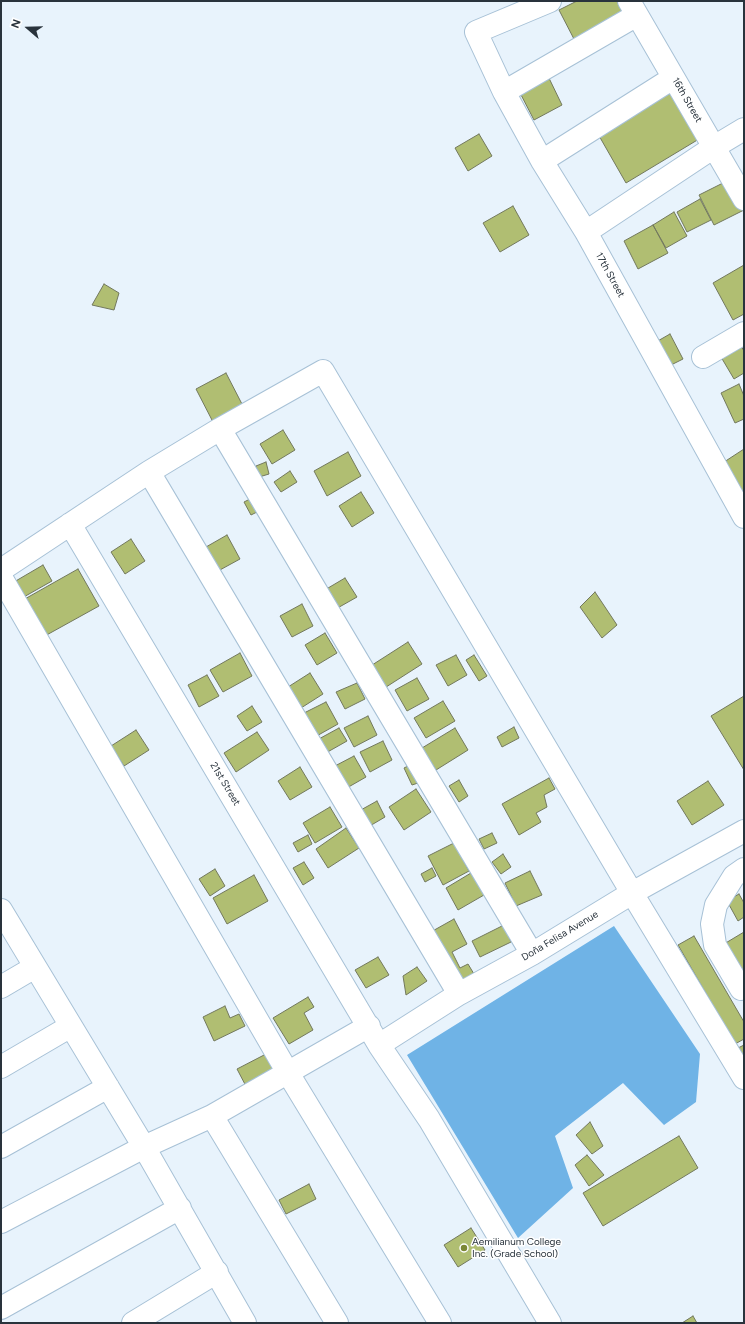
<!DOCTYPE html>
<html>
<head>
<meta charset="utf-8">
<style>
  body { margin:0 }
  #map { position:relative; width:745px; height:1324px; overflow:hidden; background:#e8f3fc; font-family:Figtree,sans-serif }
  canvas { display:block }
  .frame { position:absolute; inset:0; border:2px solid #29333c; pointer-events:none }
  .north { position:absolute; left:8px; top:8px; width:40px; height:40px; -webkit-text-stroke:3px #fff; paint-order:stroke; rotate:290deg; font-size:11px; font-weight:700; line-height:16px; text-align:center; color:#29333c }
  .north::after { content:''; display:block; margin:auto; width:14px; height:18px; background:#29333c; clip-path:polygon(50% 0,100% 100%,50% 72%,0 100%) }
</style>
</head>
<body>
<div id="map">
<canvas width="745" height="1324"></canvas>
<div class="frame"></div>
<div class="north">N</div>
</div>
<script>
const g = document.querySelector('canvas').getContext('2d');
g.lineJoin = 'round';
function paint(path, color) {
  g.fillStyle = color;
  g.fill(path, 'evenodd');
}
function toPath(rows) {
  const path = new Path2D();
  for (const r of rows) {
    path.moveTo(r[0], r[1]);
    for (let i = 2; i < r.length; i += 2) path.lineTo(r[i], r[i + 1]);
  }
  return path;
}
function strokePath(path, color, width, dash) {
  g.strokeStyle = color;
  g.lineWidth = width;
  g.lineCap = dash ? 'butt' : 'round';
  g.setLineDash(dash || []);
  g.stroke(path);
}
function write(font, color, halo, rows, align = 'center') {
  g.font = font + ' Figtree,sans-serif';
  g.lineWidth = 3;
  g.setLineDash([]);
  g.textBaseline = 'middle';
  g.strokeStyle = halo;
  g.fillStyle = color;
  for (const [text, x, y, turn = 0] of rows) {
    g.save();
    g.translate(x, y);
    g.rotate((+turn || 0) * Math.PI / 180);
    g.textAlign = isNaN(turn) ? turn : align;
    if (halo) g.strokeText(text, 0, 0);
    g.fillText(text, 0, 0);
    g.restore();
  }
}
paint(toPath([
  [614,926,700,1054,696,1102,664,1125,623,1083,555,1136,573,1188,518,1238,407,1055]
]), '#6fb3e6');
const building = toPath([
  [577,1,617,1,624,16,575,41,559,10,577,1],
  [547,74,562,105,534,120,518,89,547,74],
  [670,90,699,139,626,183,598,134,670,90],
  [479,134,492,156,468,171,455,148,479,134],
  [731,179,744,210,714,225,699,195,731,179],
  [700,199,711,220,687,232,677,212,700,199],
  [513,206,529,235,500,252,483,223,513,206],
  [674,212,687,236,666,248,653,225,674,212],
  [653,225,668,253,638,269,624,241,653,225],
  [744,265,744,314,733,320,713,283,744,265],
  [104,284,119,293,114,310,92,305,104,284],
  [670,334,683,359,669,366,656,342,670,334],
  [741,346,744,351,744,373,734,379,721,357,741,346],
  [226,373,243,406,213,422,196,389,226,373],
  [739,384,744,396,744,419,735,423,721,393,739,384],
  [283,430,295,450,272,464,260,444,283,430],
  [744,449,744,490,735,496,721,464,744,449],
  [348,452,361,476,327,496,314,471,348,452],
  [266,462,269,474,259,477,256,466,266,462],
  [290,471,297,482,281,492,274,482,290,471],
  [361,492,374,513,352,527,339,506,361,492],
  [254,497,261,510,251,515,244,502,254,497],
  [227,535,240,559,218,571,206,547,227,535],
  [131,539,145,561,125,574,111,552,131,539],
  [43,565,52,581,22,598,14,582,43,565],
  [78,569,99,606,43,637,23,600,78,569],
  [345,578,357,597,334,610,323,591,345,578],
  [595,592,617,625,602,638,580,607,595,592],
  [302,604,313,626,292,637,280,616,302,604],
  [325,633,337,653,317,665,305,645,325,633],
  [408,642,422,664,383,689,369,667,408,642],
  [240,653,252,676,223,692,210,670,240,653],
  [456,655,467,675,448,686,436,665,456,655],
  [474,655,487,676,479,681,466,660,474,655],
  [310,673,323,694,301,708,288,687,310,673],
  [207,675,219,696,199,707,188,685,207,675],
  [417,678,429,699,407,711,395,690,417,678],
  [357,683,365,699,345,709,336,692,357,683],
  [744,696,744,770,711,716,744,696],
  [443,701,455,721,426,738,414,718,443,701],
  [326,702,338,724,313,738,300,715,326,702],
  [252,706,262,722,247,731,237,716,252,706],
  [368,716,377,735,354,747,344,728,368,716],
  [514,727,519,738,502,747,497,737,514,727],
  [339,728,347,741,324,754,317,740,339,728],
  [455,728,468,750,436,770,422,748,455,728],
  [136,730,149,750,124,766,111,746,136,730],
  [257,732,269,750,236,772,224,753,257,732],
  [383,741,392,760,370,772,360,752,383,741],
  [354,756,366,777,345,789,333,767,354,756],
  [410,765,418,783,412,785,404,768,410,765],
  [300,767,312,787,290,800,278,781,300,767],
  [549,778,555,789,544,795,547,807,536,813,541,822,519,835,502,804,549,778],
  [459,780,468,796,459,802,449,786,459,780],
  [708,781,724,805,692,825,677,801,708,781],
  [416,789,431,812,404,830,389,807,416,789],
  [377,801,385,817,368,827,359,811,377,801],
  [330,807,342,827,315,843,303,823,330,807],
  [346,828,359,848,328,868,316,849,346,828],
  [492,833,497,843,484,849,479,839,492,833],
  [308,835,312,844,298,852,293,843,308,835],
  [454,843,469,871,443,885,428,856,454,843],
  [503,854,511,867,501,874,492,862,503,854],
  [304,862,314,878,303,885,293,868,304,862],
  [432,868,436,876,425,882,421,874,432,868],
  [215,869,225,886,210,896,199,879,215,869],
  [530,871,542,895,516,906,505,883,530,871],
  [471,873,484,895,458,910,446,888,471,873],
  [254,875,268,901,227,924,213,898,254,875],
  [739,894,744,903,744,917,738,921,727,901,739,894],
  [454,919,467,944,452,952,460,968,468,964,474,974,457,984,429,933,454,919],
  [504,925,511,942,480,957,472,941,504,925],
  [744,932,744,978,724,944,744,932],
  [694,936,744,1022,744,1039,735,1044,678,945,694,936],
  [378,957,389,975,366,988,355,970,378,957],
  [417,967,427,981,406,995,403,976,417,967],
  [308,997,314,1007,304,1013,313,1030,289,1044,273,1018,308,997],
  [225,1006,230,1018,239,1014,245,1026,214,1041,203,1017,225,1006],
  [744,1045,744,1060,738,1048,744,1045],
  [266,1054,277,1074,248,1090,237,1069,266,1054],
  [590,1122,603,1146,592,1154,576,1135,590,1122],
  [679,1136,698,1168,603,1226,583,1193,679,1136],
  [587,1155,604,1175,589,1186,575,1165,587,1155],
  [309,1184,316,1199,286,1214,279,1200,309,1184],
  [471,1228,485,1250,458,1267,444,1245,471,1228],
  [693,1316,697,1323,682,1323,693,1316]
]);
paint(building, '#b0be72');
strokePath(building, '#72785d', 1);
const minor = toPath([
  [550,1,476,32,504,92,542,161,586,232,744,517],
  [629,1,744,199],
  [504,92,637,15],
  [542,161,673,78],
  [586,232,714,147,744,129],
  [703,357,744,333],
  [220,429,532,954],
  [149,472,459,994],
  [70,524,379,1045,429,1119,550,1323],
  [1,570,149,472,220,429,323,371,632,893,744,1078],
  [1,577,288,1073,440,1323],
  [1,910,144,1147,245,1323],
  [1,987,35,967],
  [741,989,715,945,712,924,716,905,734,876,744,869],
  [379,1045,459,994,532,954,632,893,744,831],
  [1,1067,71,1026],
  [212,1116,337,1323],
  [1,1147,108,1087],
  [1,1222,144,1147,212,1116,369,1026],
  [1,1308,180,1208],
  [133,1323,217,1272]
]);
strokePath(minor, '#a7c1d6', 24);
strokePath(minor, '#fff', 22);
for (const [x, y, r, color] of [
  [464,1248,4,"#7b8735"]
]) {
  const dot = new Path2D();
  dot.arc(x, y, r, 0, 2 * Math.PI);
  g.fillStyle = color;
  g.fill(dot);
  strokePath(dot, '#fff', 1.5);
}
write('10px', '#29333c', '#fff', [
  ["16th Street",687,100,60],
  ["17th Street",610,275,61],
  ["21st Street",225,784,59],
  ["Doña Felisa Avenue",560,936,-31]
]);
write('10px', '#29333c', '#fff', [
  ["Aemilianum College",472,1242],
  ["Inc. (Grade School)",472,1254]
], 'left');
</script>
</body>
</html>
